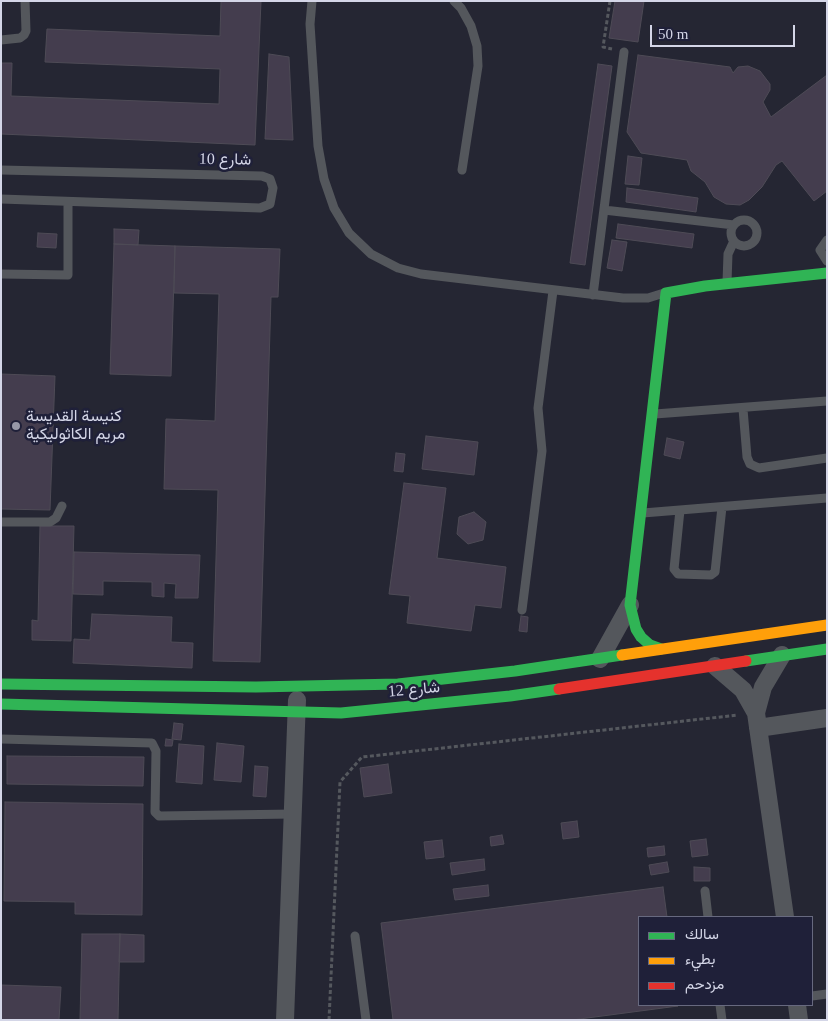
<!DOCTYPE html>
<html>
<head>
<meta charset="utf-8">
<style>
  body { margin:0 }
  #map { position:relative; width:828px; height:1021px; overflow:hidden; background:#252633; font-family:"Times New Roman",Vazirmatn,serif }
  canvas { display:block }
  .frame { position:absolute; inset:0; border:2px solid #d4d6e7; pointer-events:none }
  .legend { position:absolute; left:638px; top:916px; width:175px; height:90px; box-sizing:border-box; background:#1f2039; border:1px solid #67697f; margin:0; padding:6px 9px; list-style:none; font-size:15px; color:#d4d6e7 }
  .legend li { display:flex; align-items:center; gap:10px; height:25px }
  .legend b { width:25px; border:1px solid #67697f }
  .scale { position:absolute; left:650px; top:25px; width:145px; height:22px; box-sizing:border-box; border:2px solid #d4d6e7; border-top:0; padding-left:6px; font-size:15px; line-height:18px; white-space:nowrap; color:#d4d6e7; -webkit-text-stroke:4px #1f2039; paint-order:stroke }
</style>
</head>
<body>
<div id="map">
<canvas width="828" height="1021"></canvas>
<div class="frame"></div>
<ul class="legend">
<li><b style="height:6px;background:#30b455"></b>سالك</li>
<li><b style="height:6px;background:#ff9f0a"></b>بطيء</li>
<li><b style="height:6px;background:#e5322d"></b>مزدحم</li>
</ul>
<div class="scale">50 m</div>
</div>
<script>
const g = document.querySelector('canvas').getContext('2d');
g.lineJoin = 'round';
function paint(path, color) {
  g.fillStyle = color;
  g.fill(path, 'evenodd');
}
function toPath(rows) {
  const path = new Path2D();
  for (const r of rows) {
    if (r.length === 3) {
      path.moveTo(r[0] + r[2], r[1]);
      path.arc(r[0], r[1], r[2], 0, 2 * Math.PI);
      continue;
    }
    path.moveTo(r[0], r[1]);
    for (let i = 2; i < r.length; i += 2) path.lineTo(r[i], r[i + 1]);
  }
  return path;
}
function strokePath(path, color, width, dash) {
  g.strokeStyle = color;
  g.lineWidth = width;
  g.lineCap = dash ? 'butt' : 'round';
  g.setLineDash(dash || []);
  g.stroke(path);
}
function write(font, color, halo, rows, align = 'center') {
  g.font = font + ' "Times New Roman",Vazirmatn,serif';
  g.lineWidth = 5;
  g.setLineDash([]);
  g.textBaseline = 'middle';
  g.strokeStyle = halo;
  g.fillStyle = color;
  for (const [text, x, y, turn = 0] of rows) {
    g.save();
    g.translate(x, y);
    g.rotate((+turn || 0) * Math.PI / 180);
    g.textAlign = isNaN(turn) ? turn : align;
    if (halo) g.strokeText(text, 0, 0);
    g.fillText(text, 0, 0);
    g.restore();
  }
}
const building = toPath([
  [221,1,261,1,255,145,1,134,1,63,12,63,11,96,219,104,220,69,45,62,47,29,220,36,221,1],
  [615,1,644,1,638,42,609,38,615,1],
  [269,54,289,57,293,140,265,139,269,54],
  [638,55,730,67,733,73,738,67,748,66,760,71,770,84,770,90,763,102,771,117,827,75,827,191,814,201,782,161,776,165,762,187,749,200,740,205,726,204,714,197,705,182,691,171,687,160,641,153,627,132,638,55],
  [598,64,612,66,585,265,570,263,598,64],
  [628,156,642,158,639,185,625,184,628,156],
  [627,188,698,198,696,212,626,202,627,188],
  [618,224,694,234,692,248,616,238,618,224],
  [114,229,139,230,138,245,114,244,114,229],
  [38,233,57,234,56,248,37,247,38,233],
  [612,240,627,242,622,271,607,268,612,240],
  [114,244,175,246,171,376,110,374,114,244],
  [175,246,280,249,278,297,271,297,260,662,213,661,218,490,164,489,166,419,215,421,219,294,174,293,175,246],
  [1,374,55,376,50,510,1,509,1,374],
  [426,436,478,442,474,475,422,469,426,436],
  [667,438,684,442,680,459,664,455,667,438],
  [396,453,405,454,403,472,394,471,396,453],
  [404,483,446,488,437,558,506,567,501,608,475,605,471,631,407,623,410,596,389,594,404,483],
  [474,512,486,522,483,540,468,544,457,534,459,517,474,512],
  [40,526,74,526,71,641,32,640,32,620,38,621,40,526],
  [74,552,200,555,198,598,175,598,176,584,164,583,164,597,152,596,152,582,103,581,103,595,73,594,74,552],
  [92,614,172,617,171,642,193,643,192,668,73,663,74,639,90,640,92,614],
  [521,616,528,617,527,632,519,631,521,616],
  [174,723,183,724,181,740,172,739,174,723],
  [166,739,173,740,172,746,165,746,166,739],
  [217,743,244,746,241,782,214,780,217,743],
  [179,744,204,746,202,784,176,782,179,744],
  [7,756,144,757,143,786,7,784,7,756],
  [388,764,392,793,364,797,360,768,388,764],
  [255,766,268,767,266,797,253,796,255,766],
  [5,802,143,804,142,915,75,914,75,902,4,901,5,802],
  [577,821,579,837,563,839,561,823,577,821],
  [502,835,504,844,491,846,490,837,502,835],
  [706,839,708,855,692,857,690,841,706,839],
  [442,840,444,857,426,859,424,842,442,840],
  [664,846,665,855,648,857,647,848,664,846],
  [484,859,485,870,452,875,450,863,484,859],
  [667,862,669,872,651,875,649,865,667,862],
  [694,867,710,868,710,881,694,881,694,867],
  [488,885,489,896,455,900,453,889,488,885],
  [663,887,667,917,639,917,639,1005,678,1006,572,1020,393,1020,381,923,663,887],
  [82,934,120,934,118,1020,80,1020,82,934],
  [120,934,144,935,144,962,119,962,120,934],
  [1,985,61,987,59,1020,1,1020,1,985]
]);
paint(building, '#443d4e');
strokePath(building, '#4e4b56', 1);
strokePath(toPath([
  [610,1,603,47,612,49],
  [329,1020,340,782,362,757,738,715]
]), '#55585e', 3, [4, 2.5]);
strokePath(toPath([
  [312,1,310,24,318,146,324,179,334,208,349,233,371,254,398,268,421,274,623,298,648,298,664,293],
  [454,1,461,8,471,26,477,46,478,66,462,170],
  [1,40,20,38,24,35,26,31,25,1],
  [1,170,262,176,270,179,273,188,270,204,260,208,1,199],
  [604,210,734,225],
  [744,233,13],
  [827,240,820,250,827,261],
  [1,274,68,275,68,202],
  [727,282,728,254,734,241],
  [593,295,624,52],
  [743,409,747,457,750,464,759,468,827,458],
  [655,414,827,401],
  [680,510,674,569,678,574,711,575,715,572,722,507],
  [643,513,827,498],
  [1,522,50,522,56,518,62,506],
  [522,610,542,451,538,408,553,291],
  [1,739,152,743,156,751,155,812,159,816,293,814],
  [705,891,708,917],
  [355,936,366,1020],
  [812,996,827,994],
  [720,1005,722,1020]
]), '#54575c', 9);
strokePath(toPath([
  [782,655,763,687,756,713,785,917],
  [600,659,630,605],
  [715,666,743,690,756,713],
  [758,728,827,718],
  [797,1005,799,1020],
  [285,1020,297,700]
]), '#54575c', 18);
strokePath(toPath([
  [661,649,650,645,641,637,636,629,630,605,666,293,705,286,827,273],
  [746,661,827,649],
  [1,684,256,687,398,684,515,671,622,655],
  [1,704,341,713,510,696,559,689]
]), '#30b455', 11);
strokePath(toPath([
  [622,655,827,625]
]), '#ff9f0a', 11);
strokePath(toPath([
  [559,689,746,661]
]), '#e5322d', 11);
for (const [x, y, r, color] of [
  [16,426,5,"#9798a8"]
]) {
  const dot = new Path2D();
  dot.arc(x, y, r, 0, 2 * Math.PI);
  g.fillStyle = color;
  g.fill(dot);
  strokePath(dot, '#1f2039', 2);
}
write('16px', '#d4d6e7', '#1f2039', [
  ["شارع 10",225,160,1],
  ["شارع 12",414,690,-5]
]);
write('16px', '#d4d6e7', '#1f2039', [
  ["كنيسة القديسة",26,417],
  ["مريم الكاثوليكية",26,435]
], 'left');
</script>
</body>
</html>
